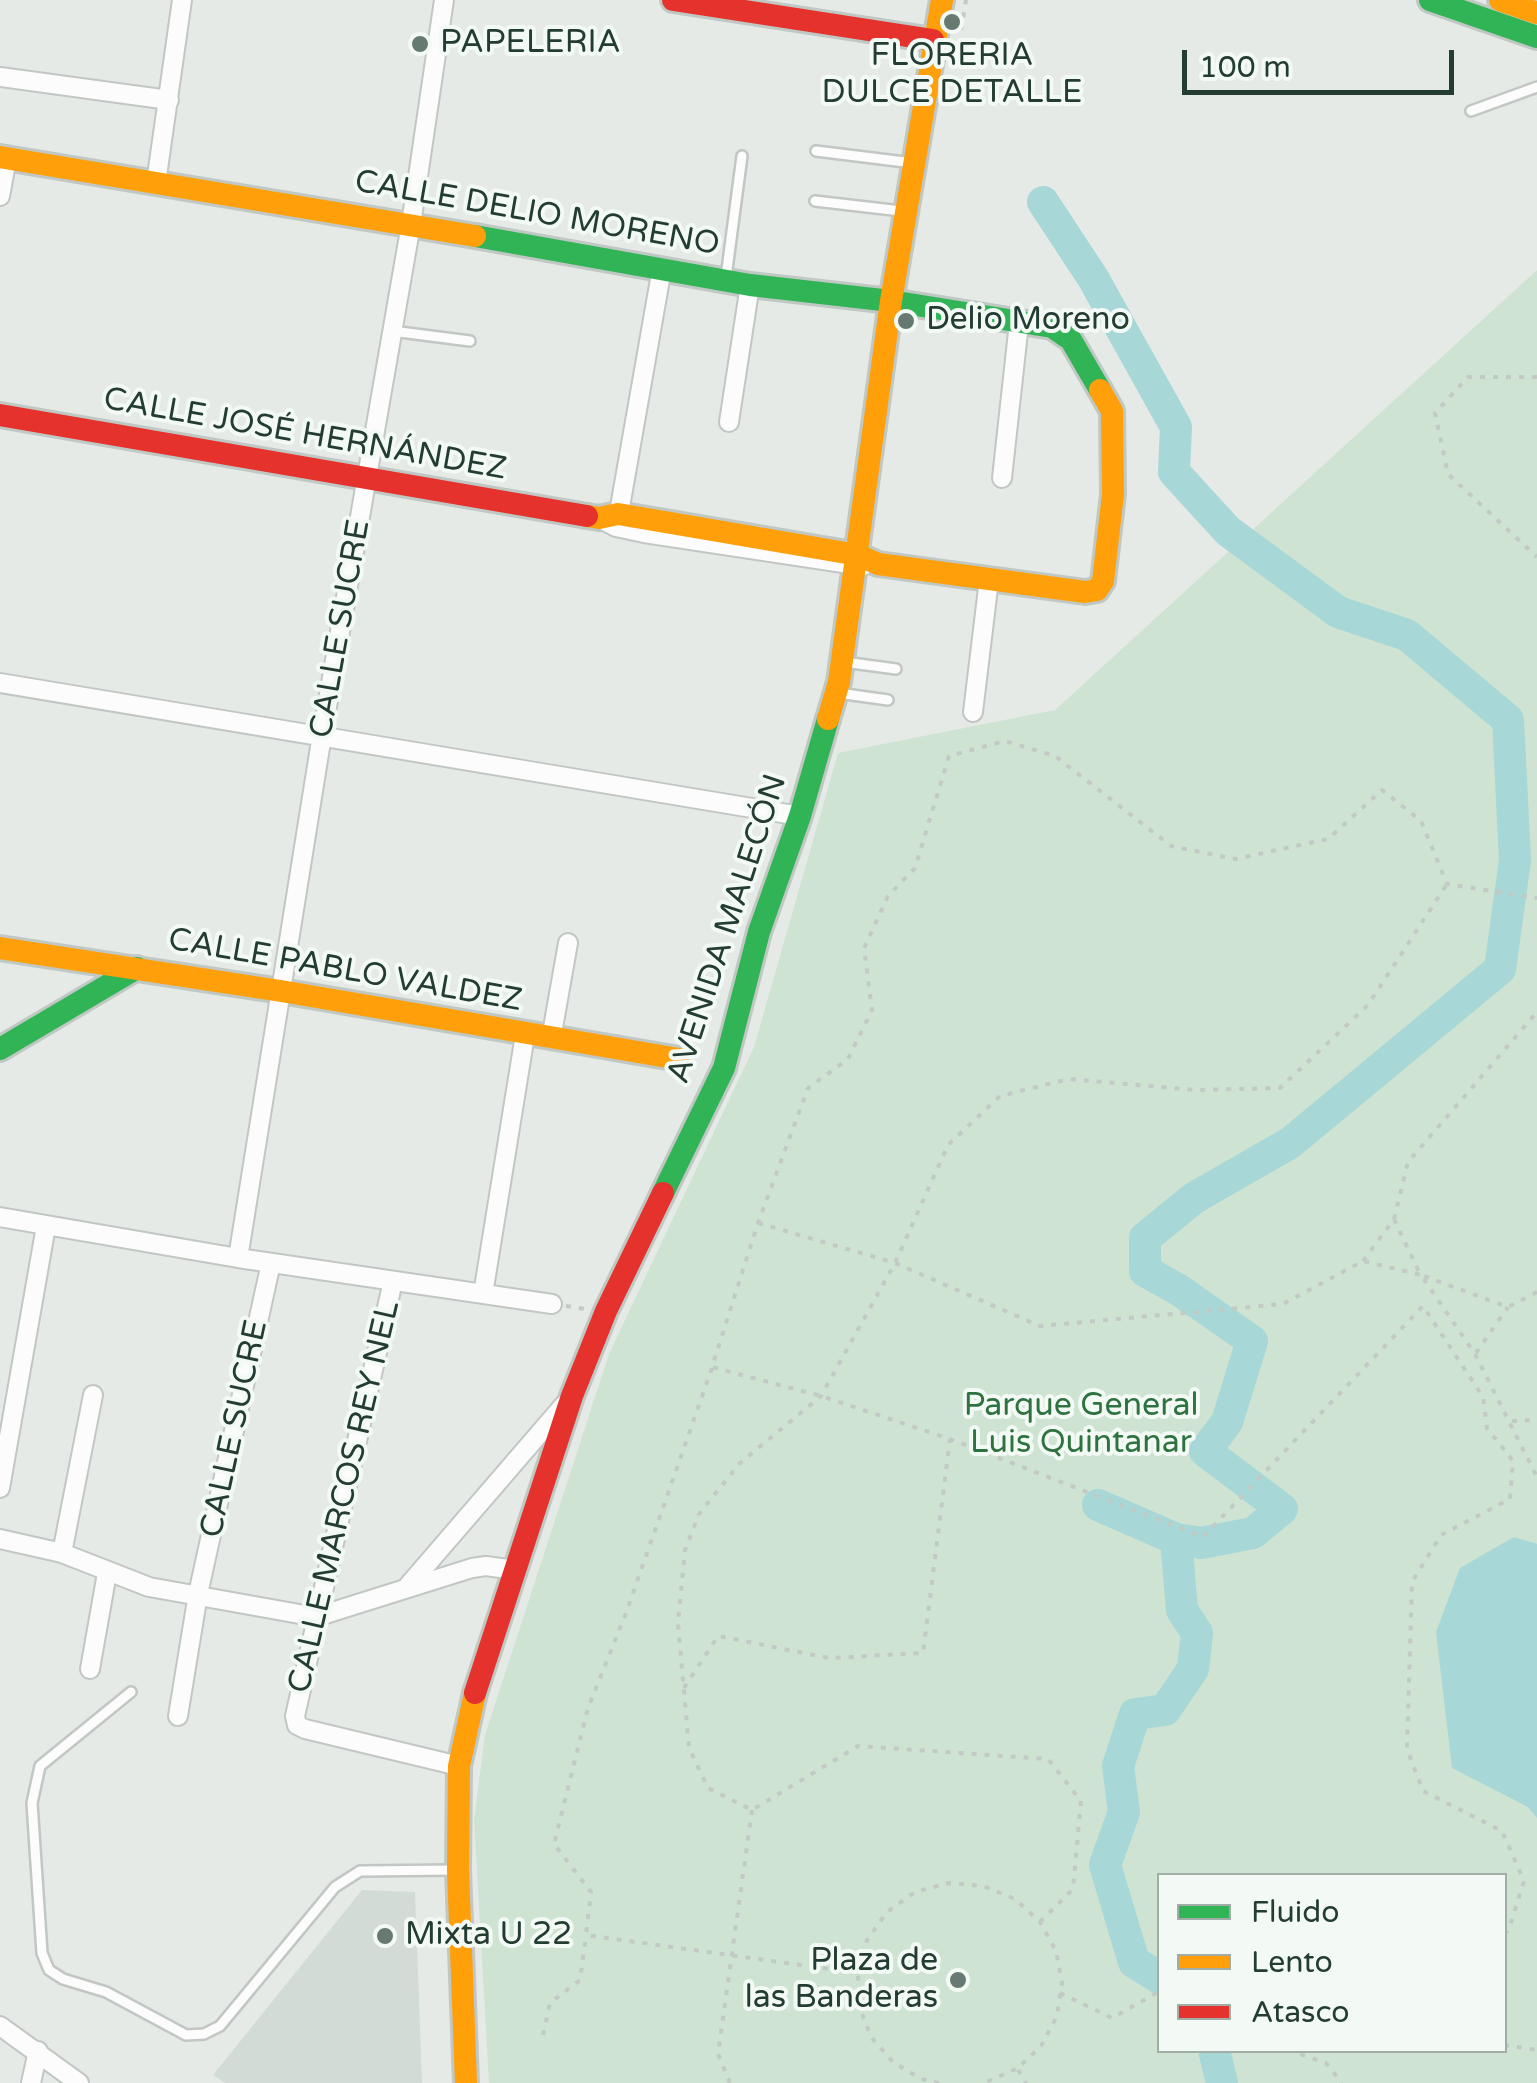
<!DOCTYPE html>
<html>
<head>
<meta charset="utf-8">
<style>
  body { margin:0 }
  #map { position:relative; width:1537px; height:2083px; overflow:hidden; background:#e5eae7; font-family:"Varela Round",sans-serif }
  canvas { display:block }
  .legend { position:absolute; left:1157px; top:1873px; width:350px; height:180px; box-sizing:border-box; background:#f3f9f5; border:2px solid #a0aea7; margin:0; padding:12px 18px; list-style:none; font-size:30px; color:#233d32 }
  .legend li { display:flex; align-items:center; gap:20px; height:50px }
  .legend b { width:50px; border:2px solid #a0aea7 }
  .scale { position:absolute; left:1182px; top:50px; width:272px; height:45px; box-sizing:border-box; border:5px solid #233d32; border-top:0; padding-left:12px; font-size:30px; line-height:35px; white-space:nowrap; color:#233d32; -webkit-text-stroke:8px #f3f9f5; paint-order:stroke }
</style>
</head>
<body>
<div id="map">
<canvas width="1537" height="2083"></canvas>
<ul class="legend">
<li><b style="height:12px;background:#30b455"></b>Fluido</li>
<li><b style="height:12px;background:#ff9f0a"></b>Lento</li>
<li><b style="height:12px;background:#e5322d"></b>Atasco</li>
</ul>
<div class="scale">100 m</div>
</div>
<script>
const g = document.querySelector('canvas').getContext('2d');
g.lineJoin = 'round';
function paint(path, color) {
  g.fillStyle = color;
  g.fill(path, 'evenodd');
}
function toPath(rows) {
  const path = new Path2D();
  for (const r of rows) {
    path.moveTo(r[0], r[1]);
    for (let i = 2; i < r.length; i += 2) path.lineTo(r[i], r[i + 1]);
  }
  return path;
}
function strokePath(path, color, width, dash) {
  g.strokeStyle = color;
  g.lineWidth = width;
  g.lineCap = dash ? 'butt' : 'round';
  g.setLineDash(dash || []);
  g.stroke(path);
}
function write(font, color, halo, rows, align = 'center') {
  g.font = font + ' "Varela Round",sans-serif';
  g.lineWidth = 8;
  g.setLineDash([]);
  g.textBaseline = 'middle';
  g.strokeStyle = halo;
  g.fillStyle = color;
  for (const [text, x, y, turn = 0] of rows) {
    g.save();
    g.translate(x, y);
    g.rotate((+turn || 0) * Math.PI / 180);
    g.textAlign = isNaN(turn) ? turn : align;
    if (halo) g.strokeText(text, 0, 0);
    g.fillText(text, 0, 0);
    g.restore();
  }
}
paint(toPath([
  [362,1890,415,1892,422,2083,225,2083,213,2075]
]), '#d3dbd6');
paint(toPath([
  [1537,270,1537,2083,489,2083,474,1820,485,1735,609,1354,754,1047,838,753,1055,710],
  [1160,1876,1504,1876,1504,2050,1160,2050]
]), '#cee3d2');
paint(toPath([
  [1514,1537,1537,1544,1537,1818,1528,1807,1452,1768,1436,1632,1460,1568]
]), '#a7d7d7');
strokePath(toPath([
  [1043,202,1093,278,1176,427,1174,472,1228,531,1338,612,1407,635,1508,720,1515,860,1500,969,1290,1143,1194,1198,1145,1238,1145,1271,1179,1290,1252,1341,1227,1422,1205,1451,1282,1509,1253,1533,1201,1543,1176,1539],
  [1098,1505,1176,1539,1182,1610,1197,1633,1193,1669,1165,1710,1135,1714,1118,1766,1124,1812,1105,1865,1134,1962,1160,1978],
  [1214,2050,1222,2083]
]), '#a7d7d7', 32);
const lane = toPath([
  [1471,111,1537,87],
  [816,151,913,163],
  [815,201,901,211],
  [726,277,742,156],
  [392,331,470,341],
  [844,662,896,669],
  [838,693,888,700],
  [131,1692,40,1766,32,1803,42,1953,49,1970,63,1979,106,1992,186,2035,204,2034,220,2026,335,1887,360,1871,455,1870]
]);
const street = toPath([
  [0,77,169,100],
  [156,183,182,0],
  [0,196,7,158],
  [729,422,750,285],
  [1002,478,1019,323],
  [599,518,616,527,644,533,863,566],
  [617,524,662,268],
  [0,683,800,816],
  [973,712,989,580],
  [551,1039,568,943],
  [0,1217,238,1258,552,1304],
  [238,1258,322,735,411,224,444,0],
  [393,1281,295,1716,297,1725,305,1729,459,1766],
  [483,1294,525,1035],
  [0,1488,46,1226],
  [0,1539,62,1553,149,1587,316,1617,472,1568,486,1566,515,1570],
  [62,1553,93,1395],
  [408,1586,564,1405],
  [90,1669,107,1573],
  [178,1716,198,1594,271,1263],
  [0,2026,79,2083],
  [31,2083,38,2051]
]);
const fast = toPath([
  [1430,0,1537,37],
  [475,236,750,285,891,301,1052,327,1071,340,1100,390],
  [0,1049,137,968],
  [663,1193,724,1068,759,932,800,816,828,719]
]);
const slow = toPath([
  [1500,0,1537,13],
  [0,157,475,236],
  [587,516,599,518,618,514,858,555,878,564,1085,592,1097,590,1103,581,1113,494,1112,411,1100,390],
  [828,719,839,682,891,301,942,0],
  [0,948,281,991,679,1059],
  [466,2083,458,1870,459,1766,475,1693]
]);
const jam = toPath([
  [673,0,933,40],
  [0,415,587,516],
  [475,1693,572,1396,606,1311,663,1193]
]);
strokePath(lane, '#c2c7c4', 14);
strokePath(street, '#c2c7c4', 22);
strokePath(fast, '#c0c8c4', 28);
strokePath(slow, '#c0c8c4', 28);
strokePath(jam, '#c0c8c4', 28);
strokePath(toPath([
  [961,30,966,0],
  [1537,377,1468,377,1435,413,1448,474,1537,557],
  [1394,1219,1420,1274],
  [758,1223,895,1263,1040,1326,1283,1304,1363,1261,1421,1275],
  [1363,1261,1394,1219,1408,1162,1537,1012],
  [1537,1292,1508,1307,1421,1275,1475,1354,1537,1477],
  [566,1306,586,1309],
  [1476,1353,1508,1307],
  [712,1368,626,1613,588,1708,554,1844,591,1892,586,1935,858,1973],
  [1512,1421,1537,1420],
  [684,1688,718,1636,829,1658,923,1653,950,1439],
  [1040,1922,1073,1889,1081,1801,1048,1759,858,1746,752,1810,708,1788,689,1748,678,1623,685,1550,699,1514,739,1464,821,1396,895,1263,948,1145,1000,1096,1069,1079,1195,1090,1280,1088,1368,1005,1447,884],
  [1504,1934,1509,1929,1524,1881,1502,1831,1423,1791,1407,1749,1412,1582,1441,1535,1510,1499,1513,1461,1487,1428,1483,1397,1423,1306,1203,1537,950,1439,821,1396,712,1367,758,1223,808,1088,848,1059,872,1010,864,948,888,896,915,868,949,756,1005,741,1055,756,1171,846,1235,859,1328,839,1382,790,1421,821,1447,884,1537,898],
  [1060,1993,1112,2018,1160,1991],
  [543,2035,550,2003,580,1980,586,1935],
  [1504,2045,1537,2050],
  [1288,2050,1326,2063,1342,2083],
  [1018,2070,1026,2083],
  [730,2083,718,2054,752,1810],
  [939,2083,921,2079,893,2062,871,2037,859,2006,858,1973,867,1940,887,1912,915,1892,949,1883,983,1886,1015,1899,1040,1922,1056,1951,1062,1983,1057,2016,1041,2046,1018,2068,984,2083]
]), '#c2cac5', 4, [5, 8]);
strokePath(lane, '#fbfcfb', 9);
strokePath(street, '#fbfcfb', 18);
strokePath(fast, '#30b455', 22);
strokePath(slow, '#ff9f0a', 22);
strokePath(jam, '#e5322d', 22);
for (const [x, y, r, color] of [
  [952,22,10,"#677a71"],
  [420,44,10,"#677a71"],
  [906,321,10,"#677a71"],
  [385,1936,10,"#677a71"],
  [958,1980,10,"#677a71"]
]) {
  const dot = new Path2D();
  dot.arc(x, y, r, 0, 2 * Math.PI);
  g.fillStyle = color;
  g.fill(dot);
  strokePath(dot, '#f3f9f5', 4);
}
write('32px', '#233d32', '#f3f9f5', [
  ["PAPELERIA",440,44],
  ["FLORERIA",952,57,"center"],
  ["DULCE DETALLE",952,94,"center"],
  ["Delio Moreno",926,321],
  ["Mixta U 22",405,1936],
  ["Plaza de",938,1962,"right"],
  ["las Banderas",938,1999,"right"]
], 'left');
write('32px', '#233d32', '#f3f9f5', [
  ["CALLE DELIO MORENO",537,214,10],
  ["CALLE JOSÉ HERNÁNDEZ",305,435,10],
  ["CALLE SUCRE",341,629,-80],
  ["AVENIDA MALECÓN",728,929,-72],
  ["CALLE PABLO VALDEZ",345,971,10],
  ["CALLE SUCRE",235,1429,-78],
  ["CALLE MARCOS REY NEL",345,1497,-77]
]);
write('32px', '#2e733f', '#f3f9f5', [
  ["Parque General",1081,1407],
  ["Luis Quintanar",1081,1444]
]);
</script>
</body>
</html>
